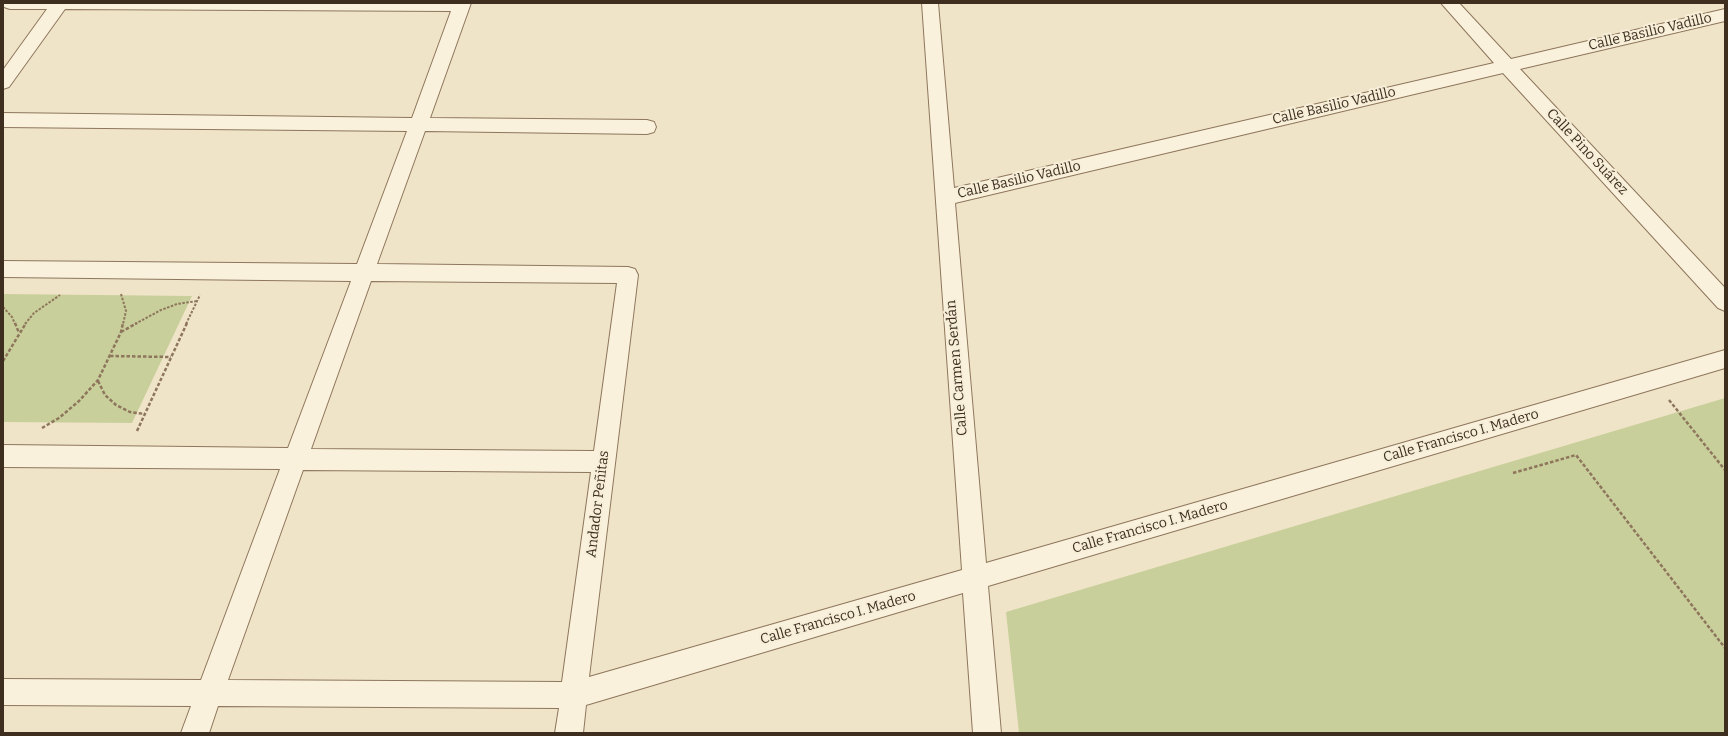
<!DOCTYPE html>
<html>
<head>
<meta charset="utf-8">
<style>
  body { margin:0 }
  #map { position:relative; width:1728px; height:736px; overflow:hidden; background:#f0e4c8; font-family:Bitter,serif }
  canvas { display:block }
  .frame { position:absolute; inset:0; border:4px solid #3d2e20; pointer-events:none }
</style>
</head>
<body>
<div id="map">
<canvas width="1728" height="736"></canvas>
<div class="frame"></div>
</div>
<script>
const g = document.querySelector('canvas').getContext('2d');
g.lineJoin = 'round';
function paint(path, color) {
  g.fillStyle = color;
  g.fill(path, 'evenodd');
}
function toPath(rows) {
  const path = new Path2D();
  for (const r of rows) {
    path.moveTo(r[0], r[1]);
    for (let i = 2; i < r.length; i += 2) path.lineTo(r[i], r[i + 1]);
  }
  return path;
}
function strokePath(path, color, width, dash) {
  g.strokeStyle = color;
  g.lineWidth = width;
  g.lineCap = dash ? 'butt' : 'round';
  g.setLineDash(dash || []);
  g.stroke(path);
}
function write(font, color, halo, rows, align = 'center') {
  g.font = font + ' Bitter,serif';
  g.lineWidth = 4;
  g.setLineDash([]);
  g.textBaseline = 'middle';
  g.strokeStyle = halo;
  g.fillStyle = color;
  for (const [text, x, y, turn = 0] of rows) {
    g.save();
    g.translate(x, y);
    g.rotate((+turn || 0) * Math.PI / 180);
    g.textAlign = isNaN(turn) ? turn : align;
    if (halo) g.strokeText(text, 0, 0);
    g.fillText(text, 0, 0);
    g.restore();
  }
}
paint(toPath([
  [3,294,192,296,132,423,3,422],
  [1725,398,1725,733,1019,733,1006,612]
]), '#c9cf9b');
const minor = toPath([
  [3,3,471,3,430,118,647,120,654,122,656,127,654,132,647,134,425,131,377,264,628,267,635,269,638,275,589,677,962,570,922,3,938,3,954,188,1494,63,1441,3,1459,3,1511,59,1725,9,1725,21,1520,69,1725,288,1725,311,1718,308,1503,73,955,203,986,563,1725,350,1725,368,988,586,1001,733,973,733,963,593,586,705,583,733,555,733,559,708,218,706,209,733,181,733,191,706,3,705,3,679,201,680,280,469,3,467,3,445,288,448,351,281,3,277,3,261,357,264,407,131,3,127,3,113,412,118,451,11,65,9,9,87,3,89,3,70,47,9,10,9,4,7,3,3],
  [371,281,617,283,594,451,311,449,371,281],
  [303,470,591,472,562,682,228,680,303,470]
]);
strokePath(minor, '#8d765c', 2);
strokePath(toPath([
  [121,294,126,311,123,324],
  [3,307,12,317,15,324],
  [25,324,34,313,60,295],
  [135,324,161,310,177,304,197,301],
  [186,324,200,295]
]), '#8d765c', 2, [2.5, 1.5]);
strokePath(toPath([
  [15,323,19,333],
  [121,332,137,323],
  [110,356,171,357],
  [3,361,26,323],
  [98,381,105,395,116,405,130,412,145,414],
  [1669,400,1725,470],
  [42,428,59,418,79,401,98,380,121,332,123,323],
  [137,431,187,323],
  [1513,473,1576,455,1725,648]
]), '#8d765c', 2.5, [3.5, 2]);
paint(minor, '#faf1dc');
write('14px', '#3d2e20', '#f7eed8', [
  ["Calle Basilio Vadillo",1650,32,-13],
  ["Calle Basilio Vadillo",1334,106,-13],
  ["Calle Pino Suárez",1587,152,47],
  ["Calle Basilio Vadillo",1019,180,-13],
  ["Calle Carmen Serdán",957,368,-95],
  ["Calle Francisco I. Madero",1461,436,-16],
  ["Andador Peñitas",598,504,-83],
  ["Calle Francisco I. Madero",1150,527,-16],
  ["Calle Francisco I. Madero",838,618,-16]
]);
</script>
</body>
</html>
